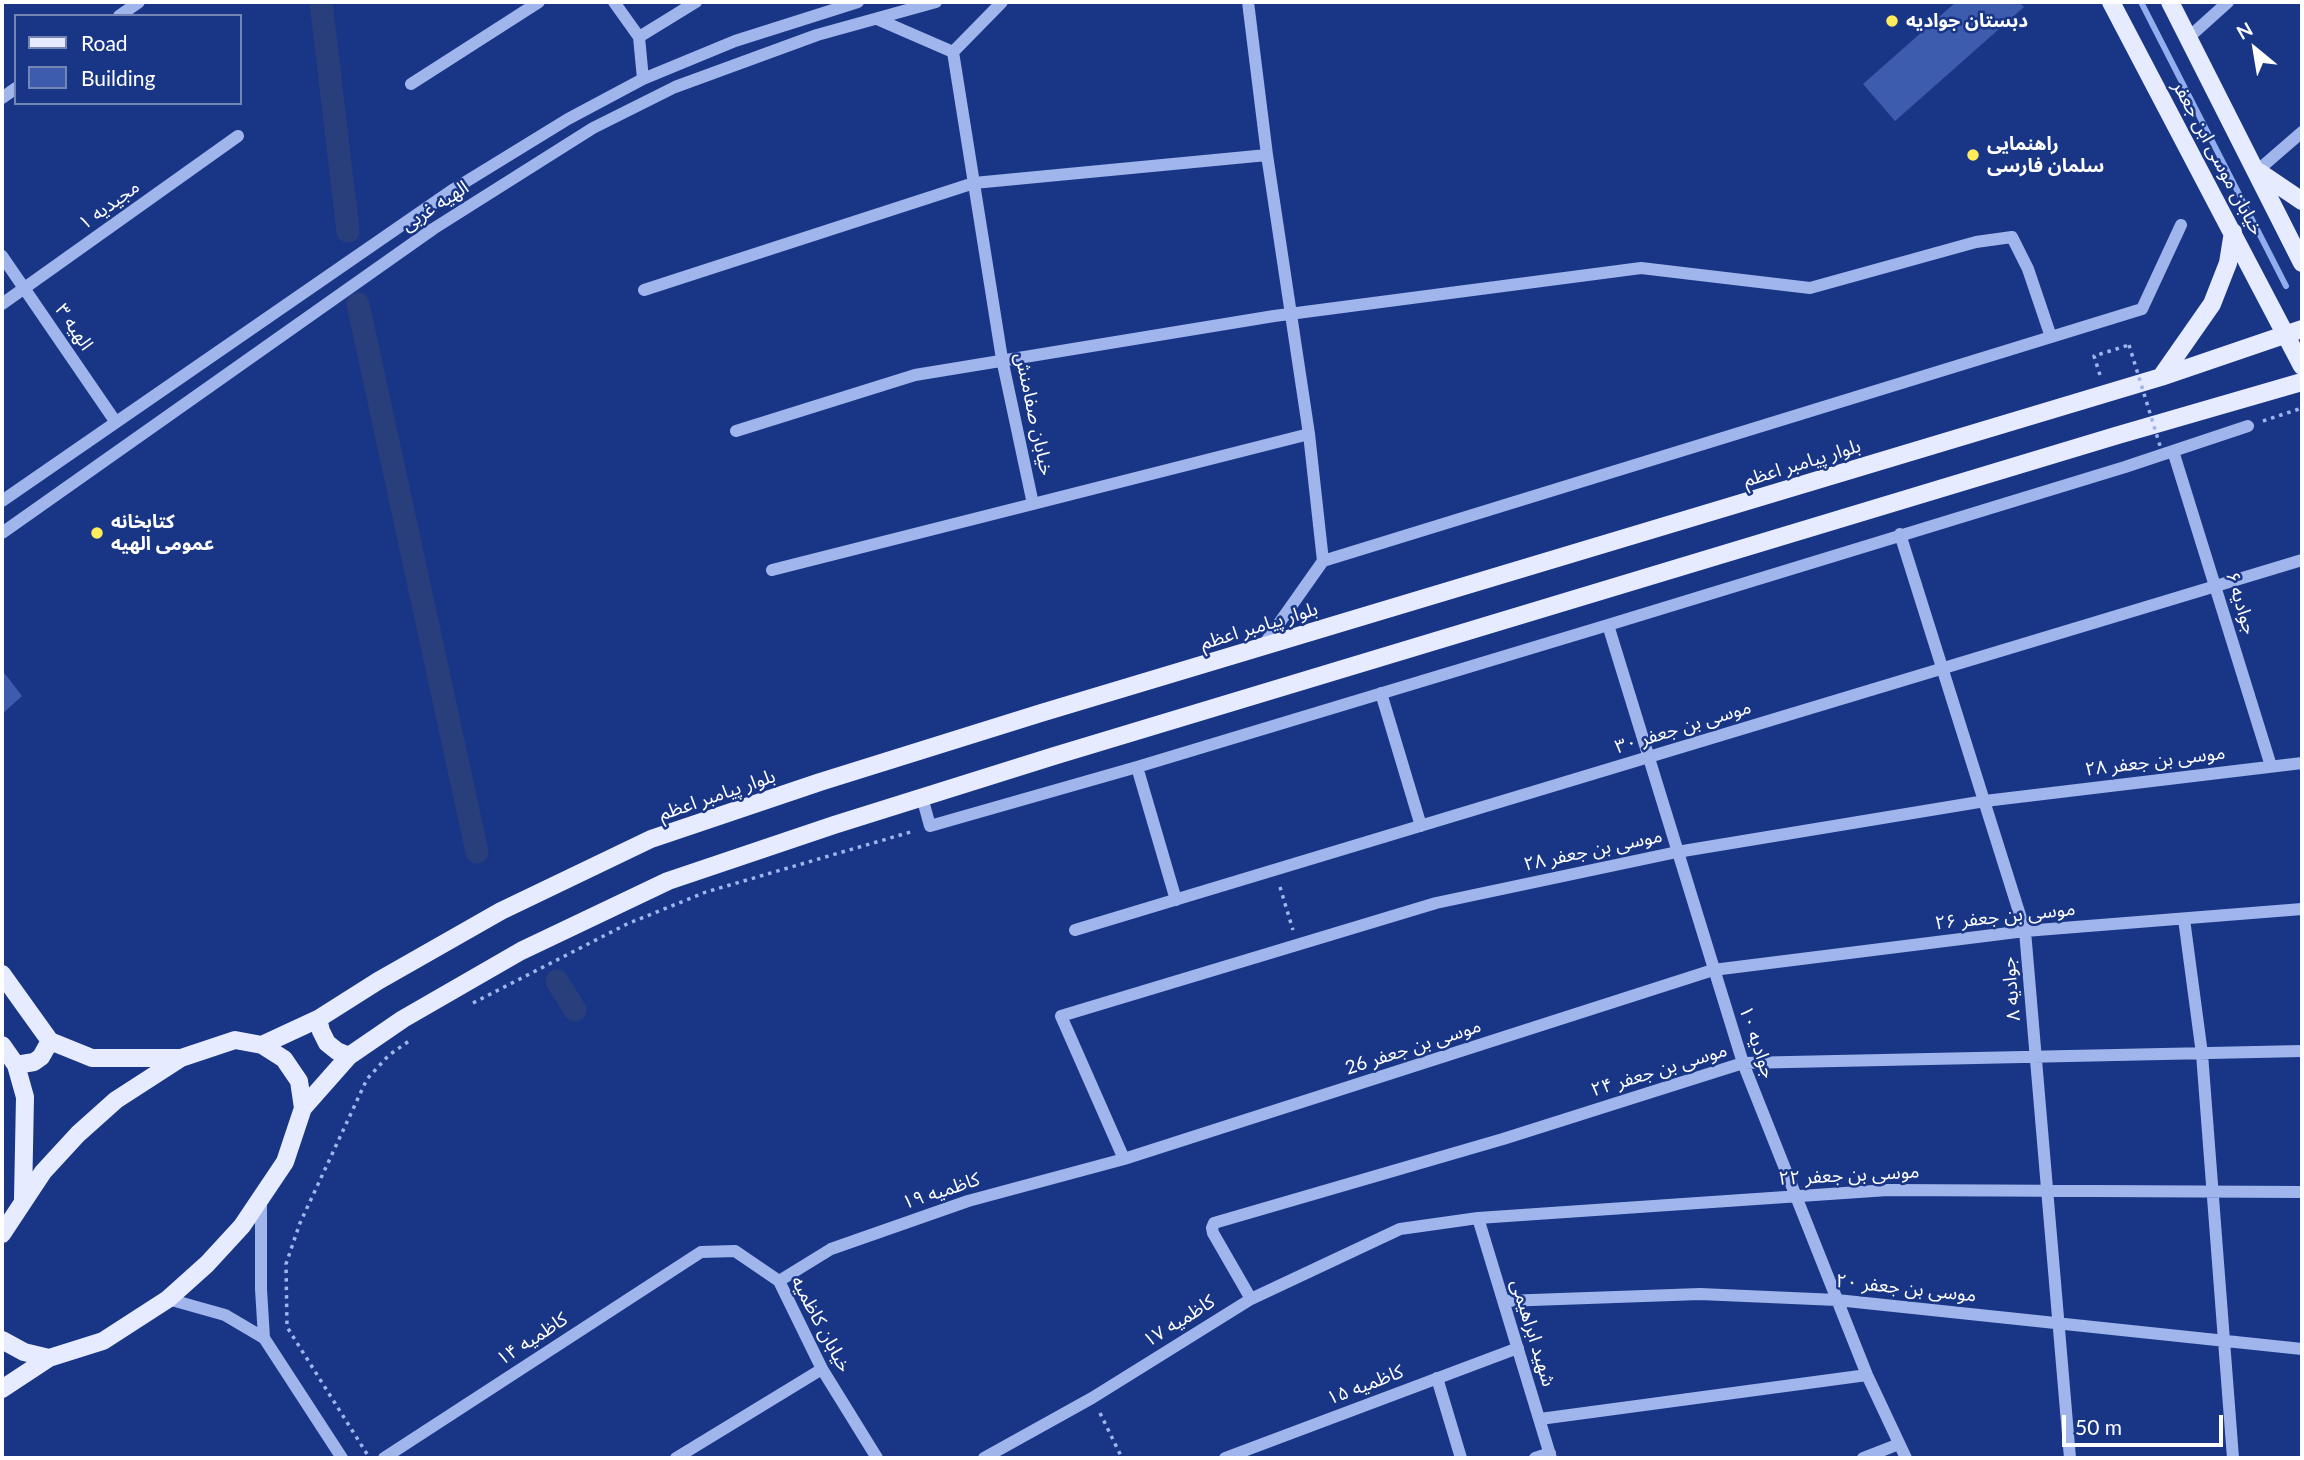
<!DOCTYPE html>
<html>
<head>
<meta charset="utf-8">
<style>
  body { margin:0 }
  #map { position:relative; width:2304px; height:1460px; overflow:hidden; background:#193686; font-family:Lato,sans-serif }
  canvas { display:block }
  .frame { position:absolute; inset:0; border:4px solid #fff; pointer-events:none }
  .legend { position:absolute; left:14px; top:14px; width:228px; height:91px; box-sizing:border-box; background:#193686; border:2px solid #7586b6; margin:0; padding:9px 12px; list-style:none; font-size:21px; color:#fff }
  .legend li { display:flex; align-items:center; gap:14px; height:35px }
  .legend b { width:35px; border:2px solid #7586b6 }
  .north { position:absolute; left:2220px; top:14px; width:70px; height:70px; -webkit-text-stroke:5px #193686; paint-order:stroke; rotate:330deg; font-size:19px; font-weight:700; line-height:28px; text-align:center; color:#fff }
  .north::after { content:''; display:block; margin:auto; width:24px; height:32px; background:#fff; clip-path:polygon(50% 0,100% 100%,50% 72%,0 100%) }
  .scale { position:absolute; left:2062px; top:1415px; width:161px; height:32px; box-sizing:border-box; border:4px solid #fff; border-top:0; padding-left:9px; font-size:21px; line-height:24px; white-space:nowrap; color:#fff; -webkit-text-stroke:5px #193686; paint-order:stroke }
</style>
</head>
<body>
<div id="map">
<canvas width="2304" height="1460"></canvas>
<div class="frame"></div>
<ul class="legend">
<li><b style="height:9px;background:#e6ebff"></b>Road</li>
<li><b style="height:19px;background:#3e5cae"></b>Building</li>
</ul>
<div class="north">N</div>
<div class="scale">50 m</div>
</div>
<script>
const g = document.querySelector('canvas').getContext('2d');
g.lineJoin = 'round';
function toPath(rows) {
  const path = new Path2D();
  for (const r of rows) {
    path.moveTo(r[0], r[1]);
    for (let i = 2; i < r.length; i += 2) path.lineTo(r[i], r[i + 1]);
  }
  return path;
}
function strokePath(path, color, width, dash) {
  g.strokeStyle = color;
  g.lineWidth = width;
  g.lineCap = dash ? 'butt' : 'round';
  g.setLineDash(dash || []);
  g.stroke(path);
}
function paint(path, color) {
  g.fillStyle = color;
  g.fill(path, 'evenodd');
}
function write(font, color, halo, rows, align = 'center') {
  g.font = font + ' Lato,"Noto Sans Arabic",sans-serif';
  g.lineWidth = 5;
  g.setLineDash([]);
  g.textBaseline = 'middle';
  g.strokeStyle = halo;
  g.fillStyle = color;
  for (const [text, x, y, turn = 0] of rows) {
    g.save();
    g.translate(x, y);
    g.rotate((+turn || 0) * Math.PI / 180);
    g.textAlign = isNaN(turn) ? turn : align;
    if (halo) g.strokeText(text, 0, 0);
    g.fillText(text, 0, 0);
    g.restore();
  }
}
strokePath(toPath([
  [2141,2,2286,286]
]), '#93aeef', 6);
strokePath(toPath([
  [321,2,348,231],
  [358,304,477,852],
  [557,981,575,1010]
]), '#293f7b', 23);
paint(toPath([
  [1956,2,2019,2,2024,7,1895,121,1863,84],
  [2,670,22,696,2,714]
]), '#3e5cae');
strokePath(toPath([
  [2100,375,2094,356,2129,345],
  [2263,421,2302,408],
  [1280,887,1293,930],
  [473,1003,627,924,706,892,914,831],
  [1100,1413,1122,1458],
  [367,1454,287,1327,286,1264,300,1223,367,1079,389,1055,412,1039]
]), '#a0b5ec', 3.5, [3.5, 5]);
strokePath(toPath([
  [614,2,639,37,643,79],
  [1248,2,1267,155,1309,434,1323,561,1263,646],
  [119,16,139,2],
  [877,19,953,52],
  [639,37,696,2],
  [2188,38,2228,2],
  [953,52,1002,359,1033,504,1309,434],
  [953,52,1002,2],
  [411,84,539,2],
  [2,98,16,88],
  [2257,171,2302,132],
  [2,256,115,421],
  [644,290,974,183,1267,155],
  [2,304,238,136],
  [736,431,915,375,1274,316,1641,268,1810,288,1976,242,2012,237,2028,269,2051,337],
  [2173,451,2271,766],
  [2,501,454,189,568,119,643,79,735,41,858,2],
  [2,533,433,229,593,128,675,87,817,35,936,2],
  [1900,534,2025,931,2070,1458],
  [1323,561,2142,309,2181,225],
  [772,570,1033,504],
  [1608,625,1743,1063,1867,1375,1906,1458],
  [1381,693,1421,826],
  [1137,767,1176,900],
  [922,797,930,826,1137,767,1608,625,2125,467,2248,426],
  [2184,919,2202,1054,2233,1458],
  [1075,930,2302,560],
  [1124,1159,1061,1016,1436,903,1677,852,1985,801,2302,763],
  [261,1199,261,1289,264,1338],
  [1478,1218,1551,1458],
  [779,1281,831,1249,968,1201,1124,1159,1713,970,2025,931,2302,909],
  [168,1299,225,1315,264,1338,342,1458],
  [1251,1299,1213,1233,1212,1228,1214,1223,1503,1139,1743,1063,2302,1051],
  [1504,1301,1700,1294,1837,1300,2302,1349],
  [1437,1378,1461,1458],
  [1540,1419,1867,1375],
  [384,1458,701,1252,735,1251,779,1281,822,1369,877,1458],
  [676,1458,822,1369],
  [984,1458,1092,1398,1251,1299,1400,1229,1478,1218,1888,1190,2302,1192],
  [1225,1458,1518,1348],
  [1535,1458,1550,1453],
  [1863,1458,1899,1444]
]), '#a0b5ec', 12);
strokePath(toPath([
  [2111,2,2302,366],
  [2170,2,2302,263],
  [2259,172,2302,201],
  [2161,377,2212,304,2228,263,2233,232],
  [2,974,50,1041,92,1058,181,1058],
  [318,1019,321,1031,327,1043,337,1051,349,1056],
  [2,1045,16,1065,25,1097,23,1199],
  [262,1045,318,1019,378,981,501,911,651,839,820,782,1041,713,2161,377,2302,329],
  [16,1065,34,1062,41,1057,50,1041],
  [303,1108,349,1056,403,1019,521,951,668,881,834,825,1054,756,2115,436,2302,382],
  [2,1234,43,1172,78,1134,116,1100,181,1058,235,1040,262,1045,284,1059,299,1081,303,1108,285,1162,242,1226,207,1264,168,1299,103,1341,49,1358,24,1352,2,1340],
  [2,1389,49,1358]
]), '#e6ebff', 18);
strokePath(toPath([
  [2129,345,2161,449]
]), '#a0b5ec', 3.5, [3.5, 5]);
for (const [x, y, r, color] of [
  [1892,21,7,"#ffec5c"],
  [1973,155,7,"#ffec5c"],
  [97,533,7,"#ffec5c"]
]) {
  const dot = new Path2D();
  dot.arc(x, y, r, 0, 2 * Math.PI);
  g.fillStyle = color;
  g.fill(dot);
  strokePath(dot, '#193686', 2.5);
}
write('bold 19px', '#fff', '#193686', [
  ["دبستان جوادیه",1906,21],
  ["راهنمایی",1987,144],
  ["سلمان فارسی",1987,166],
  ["کتابخانه",111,522],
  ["عمومی الهیه",111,544]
], 'left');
write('19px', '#fff', '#193686', [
  ["خیابان موسی ابن جعفر",2218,158,62],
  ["مجیدیه ۱",109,205,-36],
  ["الهیه غربی",435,206,-33],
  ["الهیه ۳",74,327,56],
  ["خیابان صفامنش",1034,414,78],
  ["بلوار پیامبر اعظم",1802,463,-17],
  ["جوادیه ۶",2241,603,73],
  ["بلوار پیامبر اعظم",1259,626,-17],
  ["موسی بن جعفر ۳۰",1683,727,-17],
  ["موسی بن جعفر ۲۸",2155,761,-7],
  ["بلوار پیامبر اعظم",717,795,-19],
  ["موسی بن جعفر ۲۸",1593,850,-12],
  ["موسی بن جعفر ۲۶",2005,916,-6],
  ["جوادیه ۸",2011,989,-95],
  ["جوادیه ۱۰",1757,1042,71],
  ["موسی بن جعفر 26",1413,1047,-18],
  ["موسی بن جعفر ۲۴",1659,1070,-17],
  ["موسی بن جعفر ۲۲",1849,1175,-3],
  ["کاظمیه ۱۹",941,1191,-18],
  ["موسی بن جعفر ۲۰",1906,1288,6],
  ["کاظمیه ۱۷",1179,1321,-32],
  ["خیابان کاظمیه",821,1324,62],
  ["شهید ابراهیمی",1533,1333,73],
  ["کاظمیه ۱۴",532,1339,-33],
  ["کاظمیه ۱۵",1365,1385,-21]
]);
</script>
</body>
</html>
